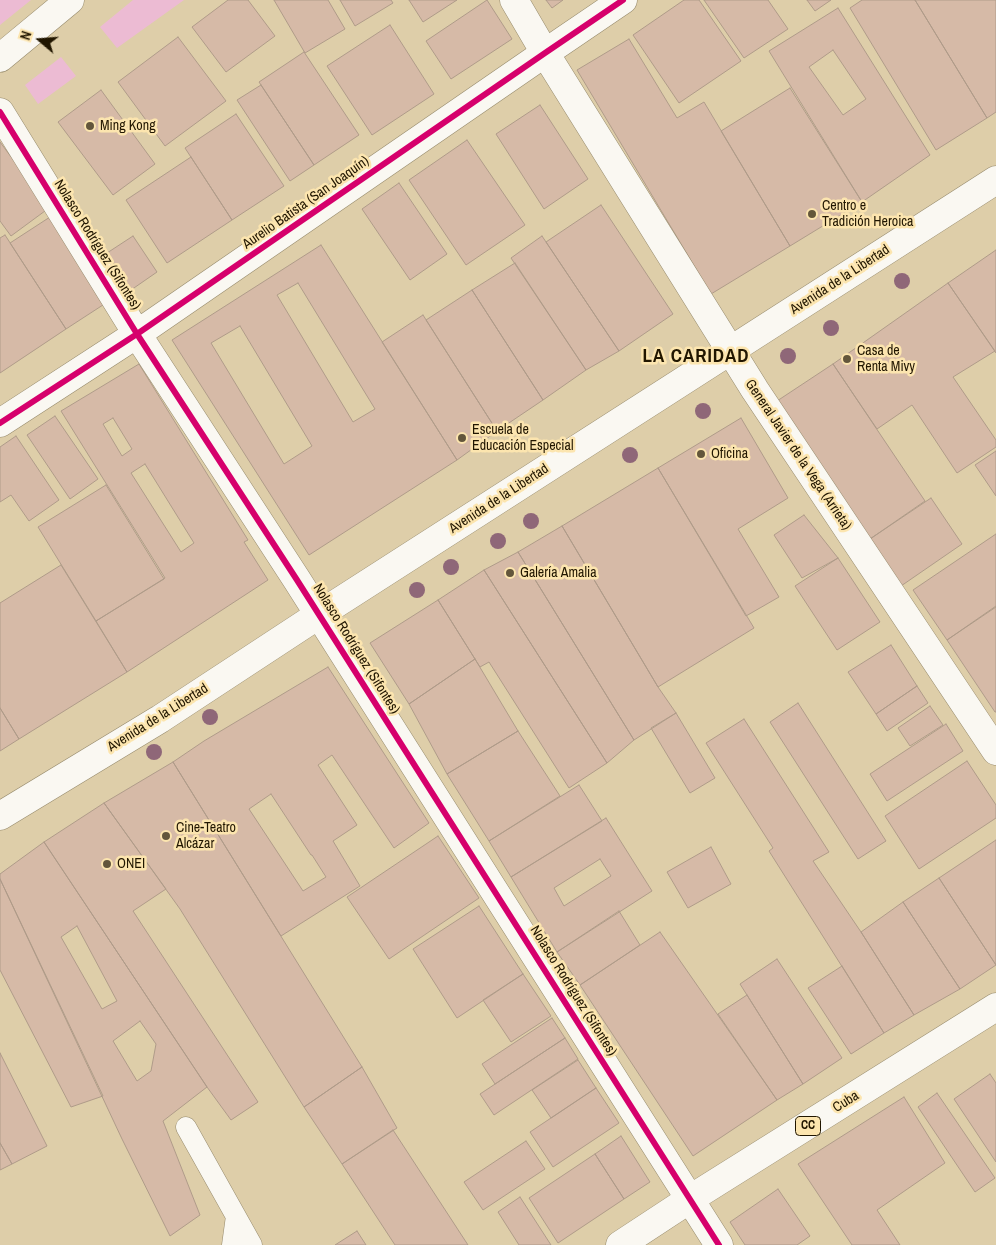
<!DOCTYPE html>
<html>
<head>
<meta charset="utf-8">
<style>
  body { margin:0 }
  #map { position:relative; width:996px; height:1245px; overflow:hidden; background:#decea9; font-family:"Archivo Narrow",sans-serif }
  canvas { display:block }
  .north { position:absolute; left:15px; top:15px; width:50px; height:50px; -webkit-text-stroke:4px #fce5af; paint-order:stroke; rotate:288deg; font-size:14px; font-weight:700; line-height:20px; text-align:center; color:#211600 }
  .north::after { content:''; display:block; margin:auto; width:18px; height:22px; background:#211600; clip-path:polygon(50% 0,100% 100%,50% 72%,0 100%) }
</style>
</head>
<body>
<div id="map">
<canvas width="996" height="1245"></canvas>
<div class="north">N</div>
</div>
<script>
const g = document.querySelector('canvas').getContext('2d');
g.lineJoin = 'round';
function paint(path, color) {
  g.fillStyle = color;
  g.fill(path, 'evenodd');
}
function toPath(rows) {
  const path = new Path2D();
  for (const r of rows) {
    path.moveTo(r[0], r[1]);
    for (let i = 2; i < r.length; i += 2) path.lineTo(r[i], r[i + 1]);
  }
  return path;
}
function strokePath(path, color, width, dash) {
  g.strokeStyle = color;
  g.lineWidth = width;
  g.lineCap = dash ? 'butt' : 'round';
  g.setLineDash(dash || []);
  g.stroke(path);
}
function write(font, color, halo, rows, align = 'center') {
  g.font = font + ' "Archivo Narrow",sans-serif';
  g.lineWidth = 5;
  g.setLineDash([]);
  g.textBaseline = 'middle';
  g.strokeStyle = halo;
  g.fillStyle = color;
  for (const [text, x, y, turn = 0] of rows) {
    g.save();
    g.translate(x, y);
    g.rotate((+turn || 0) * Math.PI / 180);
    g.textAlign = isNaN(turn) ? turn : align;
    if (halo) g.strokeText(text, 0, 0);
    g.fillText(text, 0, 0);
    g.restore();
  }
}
paint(toPath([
  [0,0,31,0,0,25],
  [133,0,184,0,117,48,100,27],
  [61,57,76,76,38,104,25,85]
]), '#ecbbd3');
const building = toPath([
  [228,0,248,0,275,36,226,72,192,27,228,0],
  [274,0,328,0,345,29,305,53,274,0],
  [340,0,391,0,393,3,355,26,340,0],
  [409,0,457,0,423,22,409,0],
  [487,0,512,39,451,79,426,41,487,0],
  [546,0,563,0,552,8,546,0],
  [684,0,699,0,741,61,679,103,633,35,684,0],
  [704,0,768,0,788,29,744,58,704,0],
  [807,0,831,0,815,11,807,0],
  [862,0,915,0,987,118,936,150,850,8,862,0],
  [915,0,996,0,996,112,987,118,915,0],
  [838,8,930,155,862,202,769,51,838,8],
  [833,50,866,99,843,115,809,67,833,50],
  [390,25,434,94,372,135,327,66,390,25],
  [178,37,226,101,165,146,118,82,178,37],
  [629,39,677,118,704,102,790,246,711,294,577,70,629,39],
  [304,52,359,135,314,165,259,82,304,52],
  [261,85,314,165,290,181,237,100,261,85],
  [790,88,862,202,790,246,721,131,790,88],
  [101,90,155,164,113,195,58,122,101,90],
  [540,105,588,179,544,209,496,134,540,105],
  [236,114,284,186,232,220,185,148,236,114],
  [467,140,525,225,466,265,409,180,467,140],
  [0,142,49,208,11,236,0,221,0,142],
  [191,157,232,220,167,263,126,200,191,157],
  [399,183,447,254,410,280,362,209,399,183],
  [601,205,673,314,619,351,546,242,601,205],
  [50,217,106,303,66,329,10,243,50,217],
  [5,235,66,329,0,373,0,238,5,235],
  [133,236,157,272,131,290,107,253,133,236],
  [542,236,619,351,586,370,511,258,542,236],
  [321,245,457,460,309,555,172,340,321,245],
  [298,283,375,409,353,422,277,295,298,283],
  [240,326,312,446,284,464,211,343,240,326],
  [996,250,996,353,948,283,996,250],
  [515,263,586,370,543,400,472,290,515,263],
  [948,283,995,351,953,377,996,440,996,447,957,473,912,405,877,429,833,364,948,283],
  [472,290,543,400,497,431,426,320,472,290],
  [423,315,497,431,457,460,382,342,423,315],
  [139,364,248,540,244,542,268,580,127,672,96,621,165,578,61,411,139,364],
  [113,418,132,449,122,456,103,424,113,418],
  [145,464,194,543,181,552,131,473,145,464],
  [833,364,925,501,870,539,777,401,833,364],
  [55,416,98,479,70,499,27,435,55,416],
  [741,418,788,498,738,529,779,597,746,616,658,468,741,418],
  [16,436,59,500,29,521,11,495,0,502,0,447,16,436],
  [996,451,996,496,975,465,996,451],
  [658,468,754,628,658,687,562,526,658,468],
  [106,485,164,579,96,621,38,527,106,485],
  [931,498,962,544,901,586,870,539,931,498],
  [804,515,838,558,802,578,774,535,804,515],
  [562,526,658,687,676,713,634,740,518,552,562,526],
  [996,534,996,606,947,640,913,590,996,534],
  [518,552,634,740,607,763,484,570,518,552],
  [838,558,880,622,837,650,795,586,838,558],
  [61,565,127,672,19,739,0,708,0,603,61,565],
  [484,570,607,763,569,788,489,662,480,667,438,600,484,570],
  [438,600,475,659,409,704,370,643,438,600],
  [996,607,996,712,995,712,947,640,996,607],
  [891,645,917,686,876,714,848,672,891,645],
  [475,659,518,731,447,774,409,704,475,659],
  [328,667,429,823,394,848,332,755,318,765,357,825,333,841,360,886,281,936,173,762,204,741,328,667],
  [271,794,311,855,312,855,326,877,303,891,249,809,271,794],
  [917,686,928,703,887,731,876,714,917,686],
  [798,703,886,841,858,859,770,722,798,703],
  [930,706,943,725,910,746,898,728,930,706],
  [0,708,19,739,0,751,0,708],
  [676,713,715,778,690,793,651,728,676,713],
  [744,719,829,852,813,861,861,932,914,1015,884,1033,769,851,773,848,706,743,744,719],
  [946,724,963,751,887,801,870,774,946,724],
  [518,731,560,796,489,841,447,774,518,731],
  [967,761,996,805,996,818,919,869,885,816,967,761],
  [173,762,362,1067,304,1107,180,909,104,803,173,762],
  [579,785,602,821,511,877,489,841,579,785],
  [104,803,166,889,133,911,258,1102,231,1120,207,1087,44,842,104,803],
  [606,818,652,891,557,952,511,877,606,818],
  [600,859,611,876,564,906,554,888,600,859],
  [438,836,479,898,389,959,347,897,438,836],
  [996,840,996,965,939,878,996,840],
  [44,842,207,1087,163,1121,200,1215,170,1236,122,1139,0,879,0,874,44,842],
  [77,926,117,1001,102,1009,61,937,77,926],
  [140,1021,156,1044,151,1071,137,1081,113,1041,140,1021],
  [711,847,731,884,688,908,667,872,711,847],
  [939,878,996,965,960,989,903,902,939,878],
  [0,879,103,1096,71,1107,0,970,0,879],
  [903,902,960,989,914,1015,861,932,903,902],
  [479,906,523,974,457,1018,413,949,479,906],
  [619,911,640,945,580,985,557,952,619,911],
  [660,932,777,1100,693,1156,580,985,660,932],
  [777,959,842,1058,803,1084,740,984,777,959],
  [842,966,884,1033,851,1054,808,988,842,966],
  [523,974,551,1016,511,1042,483,1000,523,974],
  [747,995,803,1084,777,1100,718,1014,747,995],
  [552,1018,565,1038,495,1084,482,1064,552,1018],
  [565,1038,578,1059,494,1115,480,1094,565,1038],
  [0,1053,47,1146,12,1164,0,1143,0,1053],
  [578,1060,596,1088,551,1118,532,1090,578,1060],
  [362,1067,397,1128,342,1164,304,1107,362,1067],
  [990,1074,996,1083,996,1162,954,1099,990,1074],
  [596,1088,619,1123,553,1167,530,1132,596,1088],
  [937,1093,995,1178,975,1192,918,1107,937,1093],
  [904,1097,945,1163,877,1210,900,1245,852,1245,798,1164,904,1097],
  [393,1130,468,1245,395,1245,342,1164,393,1130],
  [621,1136,650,1182,624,1199,595,1154,621,1136],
  [526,1141,545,1169,483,1210,464,1182,526,1141],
  [0,1143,12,1164,0,1170,0,1143],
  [595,1154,624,1199,558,1243,529,1198,595,1154],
  [778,1189,810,1236,797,1245,745,1245,730,1222,778,1189],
  [520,1197,551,1245,519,1245,498,1212,520,1197],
  [357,1231,366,1245,335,1245,357,1231]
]);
paint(building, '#d6baa7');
strokePath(building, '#af9b89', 1);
const service = toPath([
  [186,1127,252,1245],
  [232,1245,236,1216]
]);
const minor = toPath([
  [0,112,137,334,297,580,719,1245],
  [0,423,137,334,545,53,623,0]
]);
const secondary = toPath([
  [514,0,545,53,755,390,996,751],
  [0,816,160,719,320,614,996,180]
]);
const primary = toPath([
  [0,58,70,0],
  [620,1245,690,1199,996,1007]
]);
strokePath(service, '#968a6c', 21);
strokePath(minor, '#968a6c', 29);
strokePath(secondary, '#968a6c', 29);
strokePath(primary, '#968a6c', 29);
strokePath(service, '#faf8f2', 20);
strokePath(minor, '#faf8f2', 28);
strokePath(secondary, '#faf8f2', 28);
strokePath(primary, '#faf8f2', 28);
strokePath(toPath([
  [0,112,137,334,297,580,719,1245],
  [0,423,137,334,545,53,623,0]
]), '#d6006c', 6);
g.fillStyle = '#8f6778';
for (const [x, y] of [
  [902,281],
  [831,328],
  [788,356],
  [703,411],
  [630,455],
  [531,521],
  [498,541],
  [451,567],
  [417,590],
  [210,717],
  [154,752]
]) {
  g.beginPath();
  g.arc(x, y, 8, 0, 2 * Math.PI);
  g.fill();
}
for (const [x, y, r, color] of [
  [90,126,5,"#63563b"],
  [812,214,5,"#63563b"],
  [847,359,5,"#63563b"],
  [462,438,5,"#63563b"],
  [701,454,5,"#63563b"],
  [510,573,5,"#63563b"],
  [166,836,5,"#63563b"],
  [107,864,5,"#63563b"]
]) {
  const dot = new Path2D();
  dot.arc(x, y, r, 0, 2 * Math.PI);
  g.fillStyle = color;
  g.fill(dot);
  strokePath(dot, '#fce5af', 2);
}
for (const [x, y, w] of [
  [808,1126,25]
]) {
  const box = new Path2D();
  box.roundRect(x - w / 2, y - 9.5, w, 19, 4);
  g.fillStyle = '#fce5af';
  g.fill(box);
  strokePath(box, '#211600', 1);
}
write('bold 12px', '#211600', null, [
  ["CC",808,1126]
]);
write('14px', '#211600', '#fce5af', [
  ["Ming Kong",100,126],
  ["Centro e",822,206],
  ["Tradición Heroica",822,222],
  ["Casa de",857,351],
  ["Renta Mivy",857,367],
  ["Escuela de",472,430],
  ["Educación Especial",472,446],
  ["Oficina",711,454],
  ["Galería Amalia",520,573],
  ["Cine-Teatro",176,828],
  ["Alcázar",176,844],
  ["ONEI",117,864]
], 'left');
write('14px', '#211600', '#fce5af', [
  ["Aurelio Batista (San Joaquín)",306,203,-35],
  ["Nolasco Rodríguez (Sifontes)",97,245,58],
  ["Avenida de la Libertad",840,280,-33],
  ["General Javier de la Vega (Arrieta)",798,455,56],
  ["Avenida de la Libertad",499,499,-33],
  ["Nolasco Rodríguez (Sifontes)",356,649,58],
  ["Avenida de la Libertad",158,718,-32],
  ["Nolasco Rodríguez (Sifontes)",573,991,58],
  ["Cuba",846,1102,-32]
]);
g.letterSpacing = '1px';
write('bold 19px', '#211600', '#fce5af', [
  ["LA CARIDAD",696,357]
]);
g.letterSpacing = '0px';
</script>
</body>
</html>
